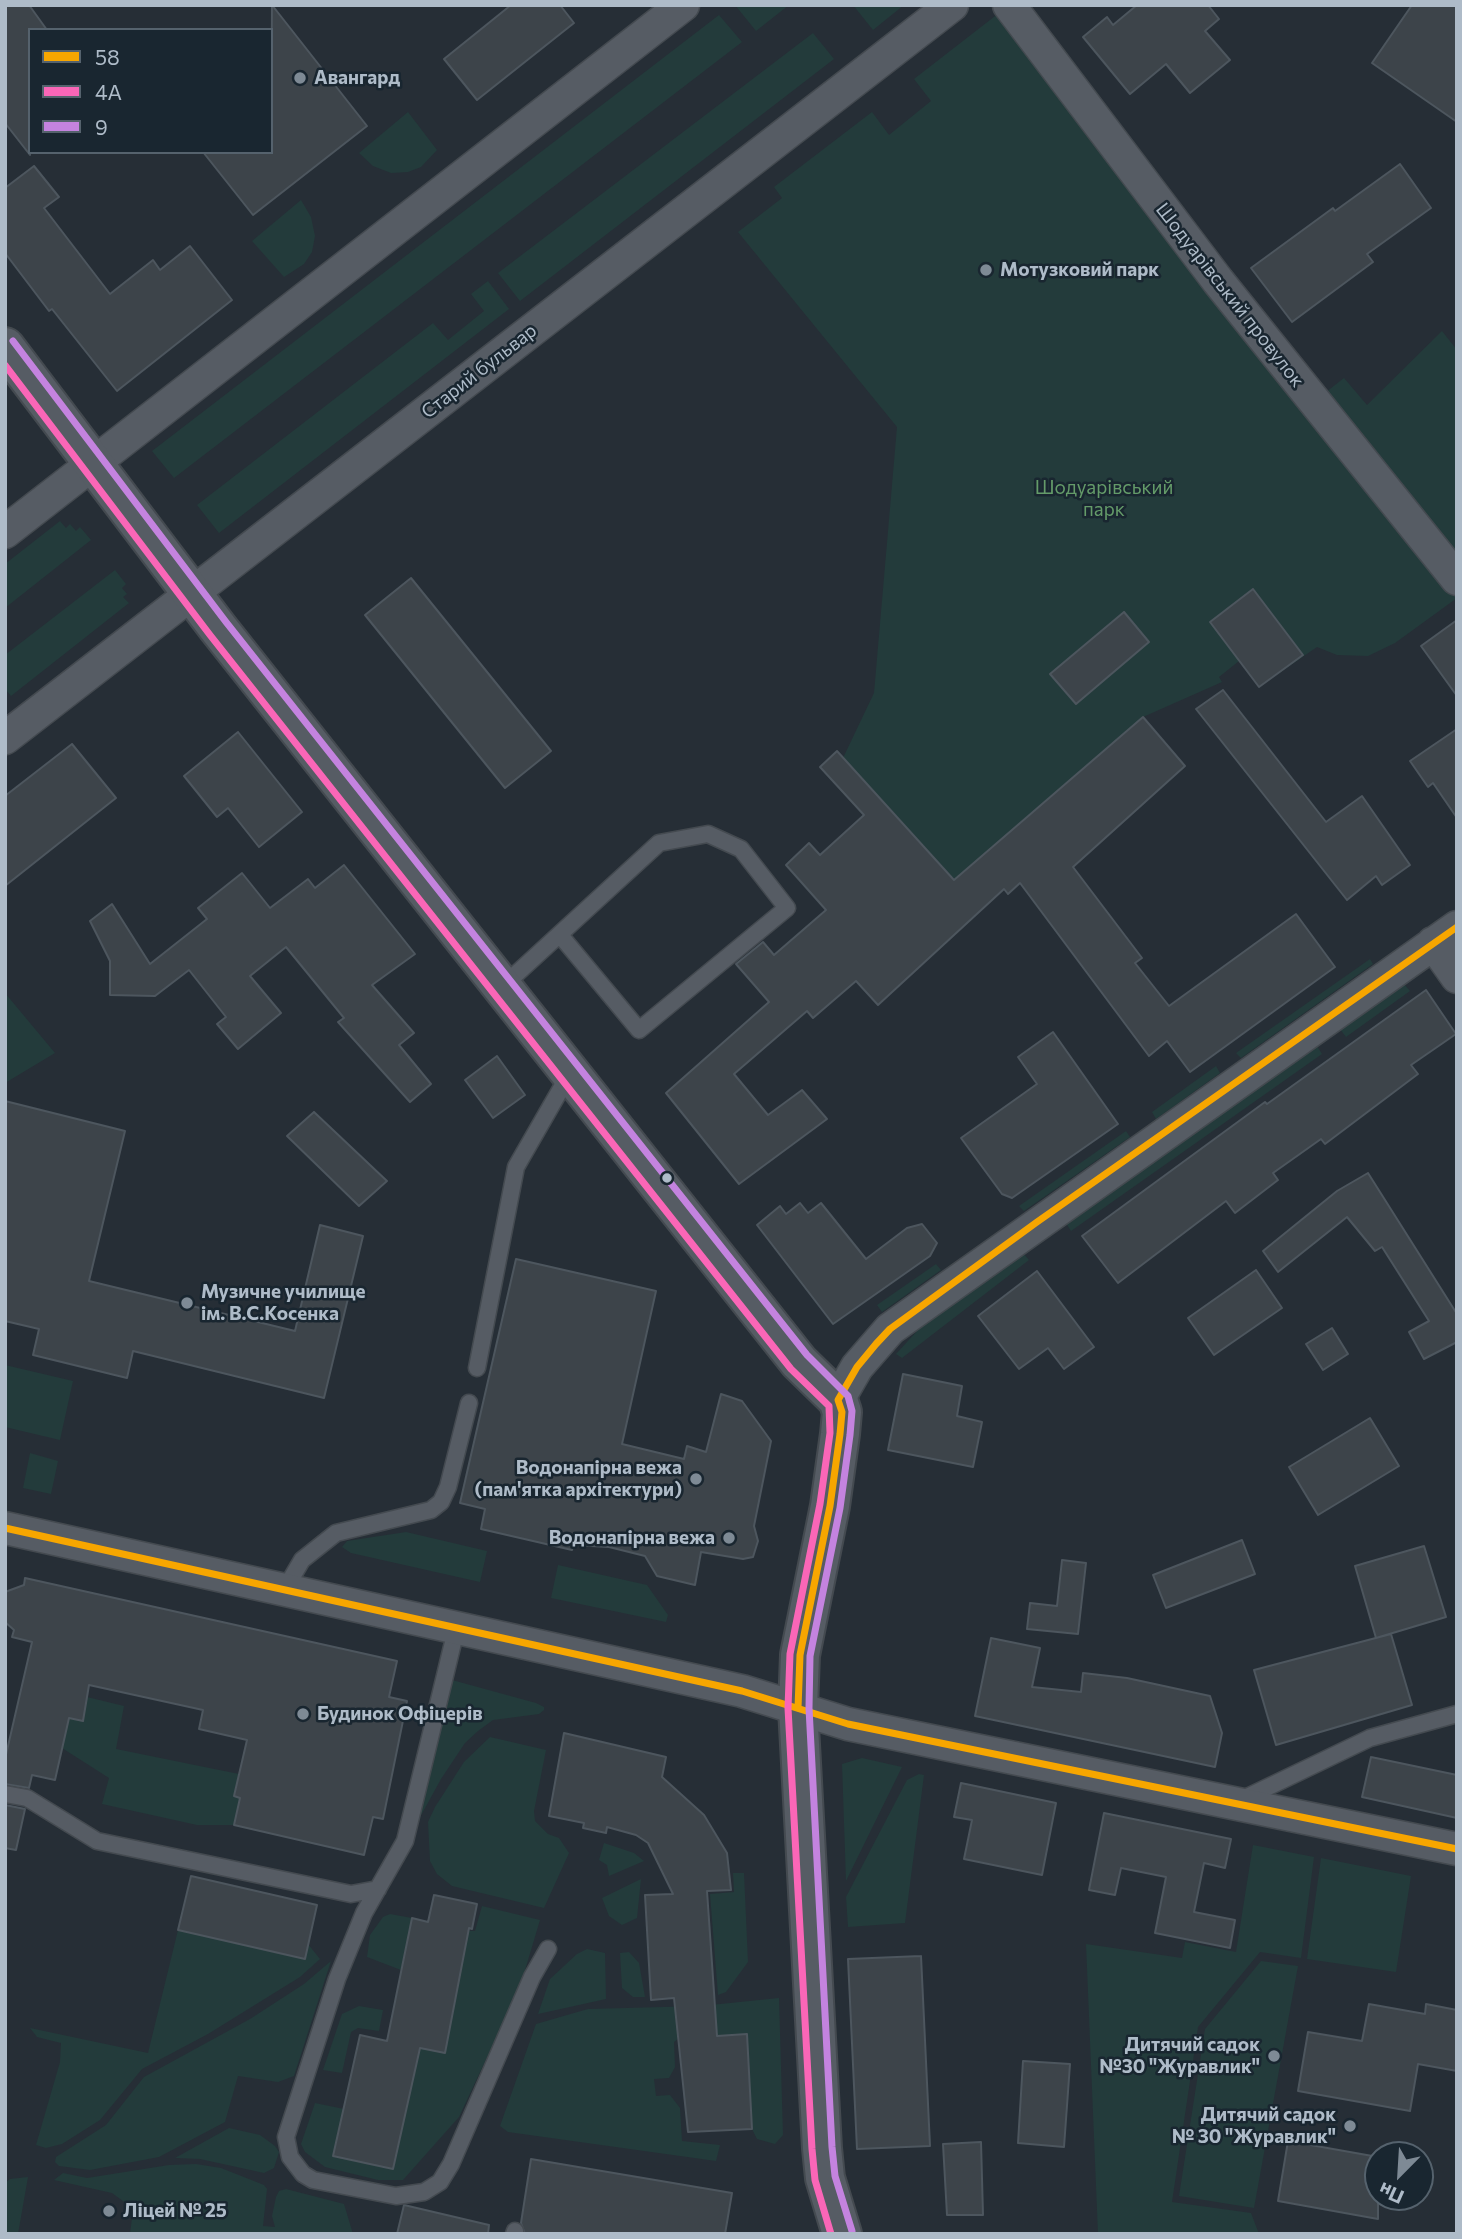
<!DOCTYPE html>
<html>
<head>
<meta charset="utf-8">
<style>
  body { margin:0 }
  #map { position:relative; width:1462px; height:2239px; overflow:hidden; background:#262e36; font-family:Commissioner,sans-serif }
  canvas { display:block }
  .frame { position:absolute; inset:0; border:7px solid #aebbc8; pointer-events:none }
  .legend { position:absolute; left:28px; top:28px; width:245px; height:126px; box-sizing:border-box; background:#192630; border:2px solid #55626d; margin:0; padding:9px 12px; list-style:none; font-size:21px; color:#aebbc8 }
  .legend li { display:flex; align-items:center; gap:14px; height:35px }
  .legend b { width:35px; border:2px solid #55626d }
  .north { position:absolute; left:1364px; top:2141px; width:70px; height:70px; box-sizing:border-box; background:#192630; border:2px solid #55626d; border-radius:50%; rotate:204deg; font-size:19px; font-weight:700; line-height:28px; text-align:center; color:#aebbc8 }
  .north::after { content:''; display:block; margin:auto; width:24px; height:32px; background:#7e8a95; clip-path:polygon(50% 0,100% 100%,50% 72%,0 100%) }
</style>
</head>
<body>
<div id="map">
<canvas width="1462" height="2239"></canvas>
<div class="frame"></div>
<ul class="legend">
<li><b style="height:9px;background:#f7a600"></b>58</li>
<li><b style="height:9px;background:#fa66b7"></b>4А</li>
<li><b style="height:9px;background:#c483df"></b>9</li>
</ul>
<div class="north">Пн</div>
</div>
<script>
const g = document.querySelector('canvas').getContext('2d');
g.lineJoin = 'round';
function paint(path, color) {
  g.fillStyle = color;
  g.fill(path, 'evenodd');
}
function toPath(rows) {
  const path = new Path2D();
  for (const r of rows) {
    path.moveTo(r[0], r[1]);
    for (let i = 2; i < r.length; i += 2) path.lineTo(r[i], r[i + 1]);
  }
  return path;
}
function strokePath(path, color, width, dash) {
  g.strokeStyle = color;
  g.lineWidth = width;
  g.lineCap = dash ? 'butt' : 'round';
  g.setLineDash(dash || []);
  g.stroke(path);
}
function write(font, color, halo, rows, align = 'center') {
  g.font = font + ' Commissioner,sans-serif';
  g.lineWidth = 5;
  g.setLineDash([]);
  g.textBaseline = 'middle';
  g.strokeStyle = halo;
  g.fillStyle = color;
  for (const [text, x, y, turn = 0] of rows) {
    g.save();
    g.translate(x, y);
    g.rotate((+turn || 0) * Math.PI / 180);
    g.textAlign = isNaN(turn) ? turn : align;
    if (halo) g.strokeText(text, 0, 0);
    g.fillText(text, 0, 0);
    g.restore();
  }
}
paint(toPath([
  [735,5,789,5,756,31],
  [853,5,904,5,873,30],
  [999,13,1321,396,1344,378,1367,405,1442,331,1457,350,1457,598,1395,643,1368,656,1337,655,1317,647,1259,687,1239,661,1219,677,1222,682,1143,717,955,880,843,758,874,693,897,427,738,232,782,198,774,187,872,112,889,135,931,101,914,79],
  [719,15,742,42,174,478,152,451],
  [813,33,834,59,520,301,498,273],
  [408,112,437,150,421,167,408,172,391,173,373,166,359,153],
  [301,200,311,217,315,236,312,252,304,264,284,277,252,241],
  [488,281,509,309,219,533,197,505,433,323,448,340,484,311,471,294],
  [60,521,66,528,70,524,76,531,80,527,91,540,5,608,5,564],
  [115,570,126,584,122,588,127,594,123,597,129,603,11,696,5,689,5,655],
  [1370,959,1373,964,1241,1058,1236,1053],
  [1404,984,1410,991,1346,1037,1340,1029],
  [5,993,55,1053,5,1083],
  [1317,1046,1322,1054,1071,1231,1066,1223],
  [1216,1066,1220,1073,1156,1119,1152,1112],
  [1126,1131,1130,1137,1024,1211,1019,1206],
  [1023,1253,1029,1260,902,1358,896,1354,918,1330],
  [936,1264,941,1270,882,1312,877,1305],
  [5,1365,73,1381,60,1440,5,1427],
  [30,1453,58,1461,51,1494,23,1488],
  [406,1532,487,1551,480,1582,351,1553,342,1547,347,1541],
  [558,1565,647,1585,668,1615,666,1622,551,1598],
  [452,1680,536,1703,544,1707,544,1710,539,1714,493,1720,478,1731,465,1743,441,1779,419,1819],
  [87,1697,124,1706,116,1749,239,1774,234,1796,240,1798,234,1825,197,1825,102,1804,109,1778,62,1748,69,1718,83,1721],
  [490,1737,546,1750,534,1811,535,1821,548,1834,559,1838,569,1853,544,1908,452,1886,437,1874,430,1861,428,1822,435,1807,464,1762],
  [862,1758,902,1767,846,1881,842,1764],
  [919,1774,924,1775,905,1923,848,1927,846,1897,907,1780],
  [604,1843,634,1853,644,1861,609,1876,607,1865,599,1860],
  [1253,1845,1314,1857,1301,1958,1260,1952,1198,2027,1172,2202,1251,2213,1259,2234,1098,2234,1086,1944,1182,1958,1185,1942,1236,1952],
  [1321,1858,1411,1876,1396,1972,1307,1959],
  [733,1873,744,1873,748,1962,726,1992,718,1995,710,1894,734,1892],
  [641,1879,637,1918,622,1925,609,1916,602,1898],
  [482,1906,540,1920,520,1987,459,2117,403,2180,378,2180,325,2167,305,2152,301,2144,315,2103,344,2109,393,2169,420,2048,445,2053,468,1931,475,1931],
  [390,1914,412,1918,401,1970,367,1957,370,1935,383,1917],
  [178,1930,304,1959,308,1944,320,1959,300,1977,208,2034,142,2069,100,2120,62,2144,46,2148,36,2145,60,2062,61,2043,37,2037,30,2028,148,2053],
  [587,1949,605,1953,606,1999,538,2014,550,1979,577,1954],
  [629,1952,639,1963,645,1997,633,1997,622,1988,620,1953],
  [331,1961,294,2076,278,2082,238,2076,225,2122,159,2157,90,2170,59,2166,55,2162,56,2157,106,2125,144,2077,250,2019,304,1984],
  [1261,1961,1298,1966,1254,2208,1179,2196,1205,2029],
  [779,1998,783,2135,775,2144,757,2139,752,2129,747,2034,679,2038,674,2042,675,2067,669,2078,654,2079,656,2096,670,2095,680,2108,682,2141,720,2145,716,2161,508,2132,500,2126,536,2024,588,2009,701,2006],
  [359,2006,383,2010,379,2031,358,2028,351,2032,342,2073,323,2070,342,2014],
  [229,2128,260,2135,275,2146,279,2152,274,2168,264,2173,200,2159,175,2158],
  [196,2164,221,2168,264,2185,267,2189,263,2226,275,2227,272,2216,276,2197,279,2191,286,2189,344,2204,353,2234,130,2234,132,2218,127,2204,112,2193,54,2180,63,2173,87,2178,169,2165],
  [28,2177,18,2234,5,2234,5,2183,10,2179]
]), '#233b3b');
const building = toPath([
  [5,5,29,5,47,30,30,30,30,155,5,123,5,5],
  [272,5,367,126,253,215,203,152,271,152,272,5],
  [511,5,560,5,574,23,477,100,444,59,511,5],
  [1137,5,1208,5,1219,19,1205,31,1230,60,1190,93,1166,64,1130,94,1083,37,1107,17,1113,25,1137,5],
  [1412,5,1457,5,1457,122,1372,63,1412,5],
  [1400,164,1431,208,1367,254,1373,262,1292,322,1251,268,1333,208,1335,211,1400,164],
  [34,166,59,197,44,208,110,294,153,260,160,270,190,246,232,300,117,391,52,309,49,311,5,253,5,188,34,166],
  [411,578,551,751,505,788,365,615,411,578],
  [1253,589,1303,655,1259,687,1210,622,1253,589],
  [1124,612,1149,642,1076,704,1050,674,1124,612],
  [1457,620,1457,696,1421,646,1457,620],
  [1223,690,1326,822,1362,796,1410,865,1382,885,1376,876,1347,900,1196,709,1223,690],
  [1143,717,1185,766,1073,867,1142,958,1135,963,1169,1006,1296,914,1335,967,1190,1072,1167,1041,1149,1056,1020,883,1008,894,1004,889,878,1005,856,981,813,1018,807,1011,734,1074,768,1115,802,1090,827,1119,739,1184,666,1093,769,1002,736,964,763,942,774,955,826,910,786,865,809,843,820,855,864,815,820,767,837,751,954,880,1143,717],
  [1457,729,1457,818,1433,783,1428,787,1410,761,1457,729],
  [238,732,302,812,259,847,228,808,217,817,184,776,238,732],
  [72,744,116,798,5,886,5,796,72,744],
  [344,865,415,954,372,985,414,1033,399,1045,431,1084,410,1102,338,1022,344,1018,286,947,250,976,281,1013,238,1049,217,1024,226,1017,189,970,155,996,110,995,110,961,90,921,112,904,150,964,207,919,198,908,242,873,270,908,308,879,315,888,344,865],
  [1426,990,1456,1034,1411,1065,1418,1074,1325,1144,1321,1139,1273,1173,1278,1180,1235,1213,1226,1201,1118,1283,1082,1236,1265,1102,1267,1104,1426,990],
  [1053,1032,1118,1124,1012,1198,1002,1194,961,1138,1037,1084,1018,1057,1053,1032],
  [497,1056,525,1095,493,1118,465,1080,497,1056],
  [5,1101,125,1131,89,1281,295,1331,320,1225,363,1236,324,1398,133,1351,127,1378,33,1355,39,1329,5,1321,5,1101],
  [314,1112,387,1181,359,1206,287,1136,314,1112],
  [1368,1173,1457,1314,1457,1342,1424,1359,1409,1332,1429,1321,1382,1247,1375,1251,1347,1217,1278,1272,1263,1251,1337,1191,1368,1173],
  [800,1203,808,1213,821,1203,866,1259,907,1228,922,1224,937,1243,930,1256,833,1324,757,1225,780,1206,786,1214,800,1203],
  [516,1259,656,1291,622,1444,684,1459,687,1446,706,1452,721,1394,742,1401,771,1441,754,1526,758,1541,753,1557,743,1559,701,1552,695,1585,657,1576,645,1556,609,1547,573,1545,572,1550,481,1529,485,1509,460,1503,516,1259],
  [1256,1270,1282,1308,1214,1355,1188,1318,1256,1270],
  [1037,1271,1094,1347,1064,1369,1048,1348,1019,1369,978,1316,1037,1271],
  [1332,1328,1348,1354,1323,1370,1306,1344,1332,1328],
  [903,1374,962,1386,957,1416,982,1422,973,1467,888,1450,903,1374],
  [1370,1418,1399,1466,1318,1515,1289,1467,1370,1418],
  [1242,1540,1255,1574,1166,1608,1153,1575,1242,1540],
  [1424,1546,1446,1617,1376,1638,1355,1566,1424,1546],
  [1062,1560,1086,1563,1078,1634,1027,1629,1030,1603,1057,1606,1062,1560],
  [25,1578,397,1661,389,1697,407,1701,383,1819,373,1817,364,1855,234,1825,240,1798,234,1796,247,1740,199,1729,203,1710,89,1685,83,1721,69,1718,55,1780,32,1775,29,1788,5,1784,5,1759,32,1642,12,1637,14,1630,5,1622,5,1592,24,1585,25,1578],
  [1391,1634,1412,1705,1276,1745,1254,1670,1391,1634],
  [991,1638,1040,1648,1032,1687,1081,1692,1083,1673,1127,1678,1210,1696,1222,1733,1215,1767,975,1716,991,1638],
  [564,1733,666,1757,662,1777,704,1815,727,1853,731,1890,707,1891,717,2036,747,2034,752,2129,688,2132,674,1998,651,2000,645,1895,673,1894,648,1843,636,1835,607,1827,606,1833,583,1828,584,1823,549,1816,564,1733],
  [1371,1757,1457,1775,1457,1818,1362,1797,1371,1757],
  [961,1783,1056,1803,1042,1875,964,1859,972,1820,954,1817,961,1783],
  [5,1805,25,1809,16,1850,5,1848,5,1805],
  [1104,1813,1231,1839,1225,1868,1204,1863,1194,1912,1235,1920,1230,1948,1155,1933,1166,1877,1121,1868,1115,1895,1089,1890,1104,1813],
  [191,1876,317,1905,305,1959,178,1930,191,1876],
  [434,1895,477,1904,472,1929,469,1928,445,2053,420,2048,393,2169,333,2156,360,2035,387,2041,412,1918,428,1922,434,1895],
  [921,1956,930,2146,857,2149,848,1959,921,1956],
  [1369,2004,1425,2014,1426,2004,1457,2010,1457,2071,1418,2064,1410,2111,1298,2091,1308,2032,1362,2041,1369,2004],
  [1023,2061,1070,2064,1064,2147,1018,2143,1023,2061],
  [1288,2141,1378,2157,1378,2219,1278,2201,1288,2141],
  [981,2142,983,2215,947,2215,943,2144,981,2142],
  [531,2159,732,2193,725,2234,525,2234,521,2223,531,2159],
  [404,2205,489,2225,488,2234,397,2234,404,2205]
]);
paint(building, '#3d444a');
strokePath(building, '#4d565e', 2);
const service = toPath([
  [502,987,659,843,708,834,741,849,787,908,639,1030,560,935],
  [477,1368,516,1167,570,1073],
  [285,1589,302,1560,336,1533,431,1510,441,1502,448,1487,469,1403],
  [457,1626,405,1841,364,1913,337,1979,286,2137,290,2157,303,2174,313,2180,396,2196,424,2192,440,2182,451,2164,532,1977,548,1949],
  [5,1794,27,1798,97,1841,351,1894,378,1889],
  [1241,1800,1370,1738,1457,1714],
  [514,2234,515,2231]
]);
const minor = toPath([
  [1009,5,1218,281,1457,579],
  [5,532,683,5],
  [5,738,952,5],
  [1433,943,1457,977],
  [838,1400,857,1367,890,1329,1457,927],
  [5,1528,742,1691,848,1724,1457,1849]
]);
const tertiary = toPath([
  [5,347,218,628,799,1362,838,1400,842,1412,840,1434,830,1506,800,1655,798,1708,822,2148,825,2178,842,2234]
]);
strokePath(service, '#444a50', 19);
strokePath(minor, '#444a50', 35);
strokePath(tertiary, '#444a50', 42);
strokePath(service, '#565c64', 16);
strokePath(minor, '#565c64', 32);
strokePath(tertiary, '#565c64', 38);
strokePath(toPath([
  [5,1528,742,1691,848,1724,1457,1849],
  [798,1708,800,1655,830,1506,840,1434,842,1412,838,1400,857,1367,876,1344,890,1329,1037,1222,1457,927]
]), '#f7a600', 7);
strokePath(toPath([
  [5,365,210,635,791,1369,829,1406,830,1433,820,1504,790,1654,788,1708,812,2149,815,2180,831,2234]
]), '#fa66b7', 7);
strokePath(toPath([
  [13,341,226,622,807,1355,848,1396,852,1411,850,1435,840,1508,810,1656,809,1708,832,2147,835,2176,852,2231]
]), '#c483df', 7);
for (const [x, y, r, color] of [
  [300,78,7,"#7e8a95"],
  [986,270,7,"#7e8a95"],
  [667,1178,6,"#aebbc8"],
  [187,1303,7,"#7e8a95"],
  [696,1479,7,"#7e8a95"],
  [729,1538,7,"#7e8a95"],
  [303,1714,7,"#7e8a95"],
  [1274,2056,7,"#7e8a95"],
  [1350,2126,7,"#7e8a95"],
  [109,2211,7,"#7e8a95"]
]) {
  const dot = new Path2D();
  dot.arc(x, y, r, 0, 2 * Math.PI);
  g.fillStyle = color;
  g.fill(dot);
  strokePath(dot, '#192630', 2.5);
}
write('bold 19px', '#aebbc8', '#192630', [
  ["Авангард",314,78],
  ["Мотузковий парк",1000,270],
  ["Музичне училище",201,1292],
  ["ім. В.С.Косенка",201,1314],
  ["Водонапірна вежа",682,1468,"right"],
  ["(пам'ятка архітектури)",682,1490,"right"],
  ["Водонапірна вежа",715,1538,"right"],
  ["Будинок Офіцерів",317,1714],
  ["Дитячий садок",1260,2045,"right"],
  ["№30 \"Журавлик\"",1260,2067,"right"],
  ["Дитячий садок",1336,2115,"right"],
  ["№ 30 \"Журавлик\"",1336,2137,"right"],
  ["Ліцей № 25",123,2211]
], 'left');
write('19px', '#aebbc8', '#192630', [
  ["Шодуарівський провулок",1230,295,52],
  ["Старий бульвар",479,371,-38]
]);
write('19px', '#649b69', '#192630', [
  ["Шодуарівський",1104,488],
  ["парк",1104,510]
]);
</script>
</body>
</html>
